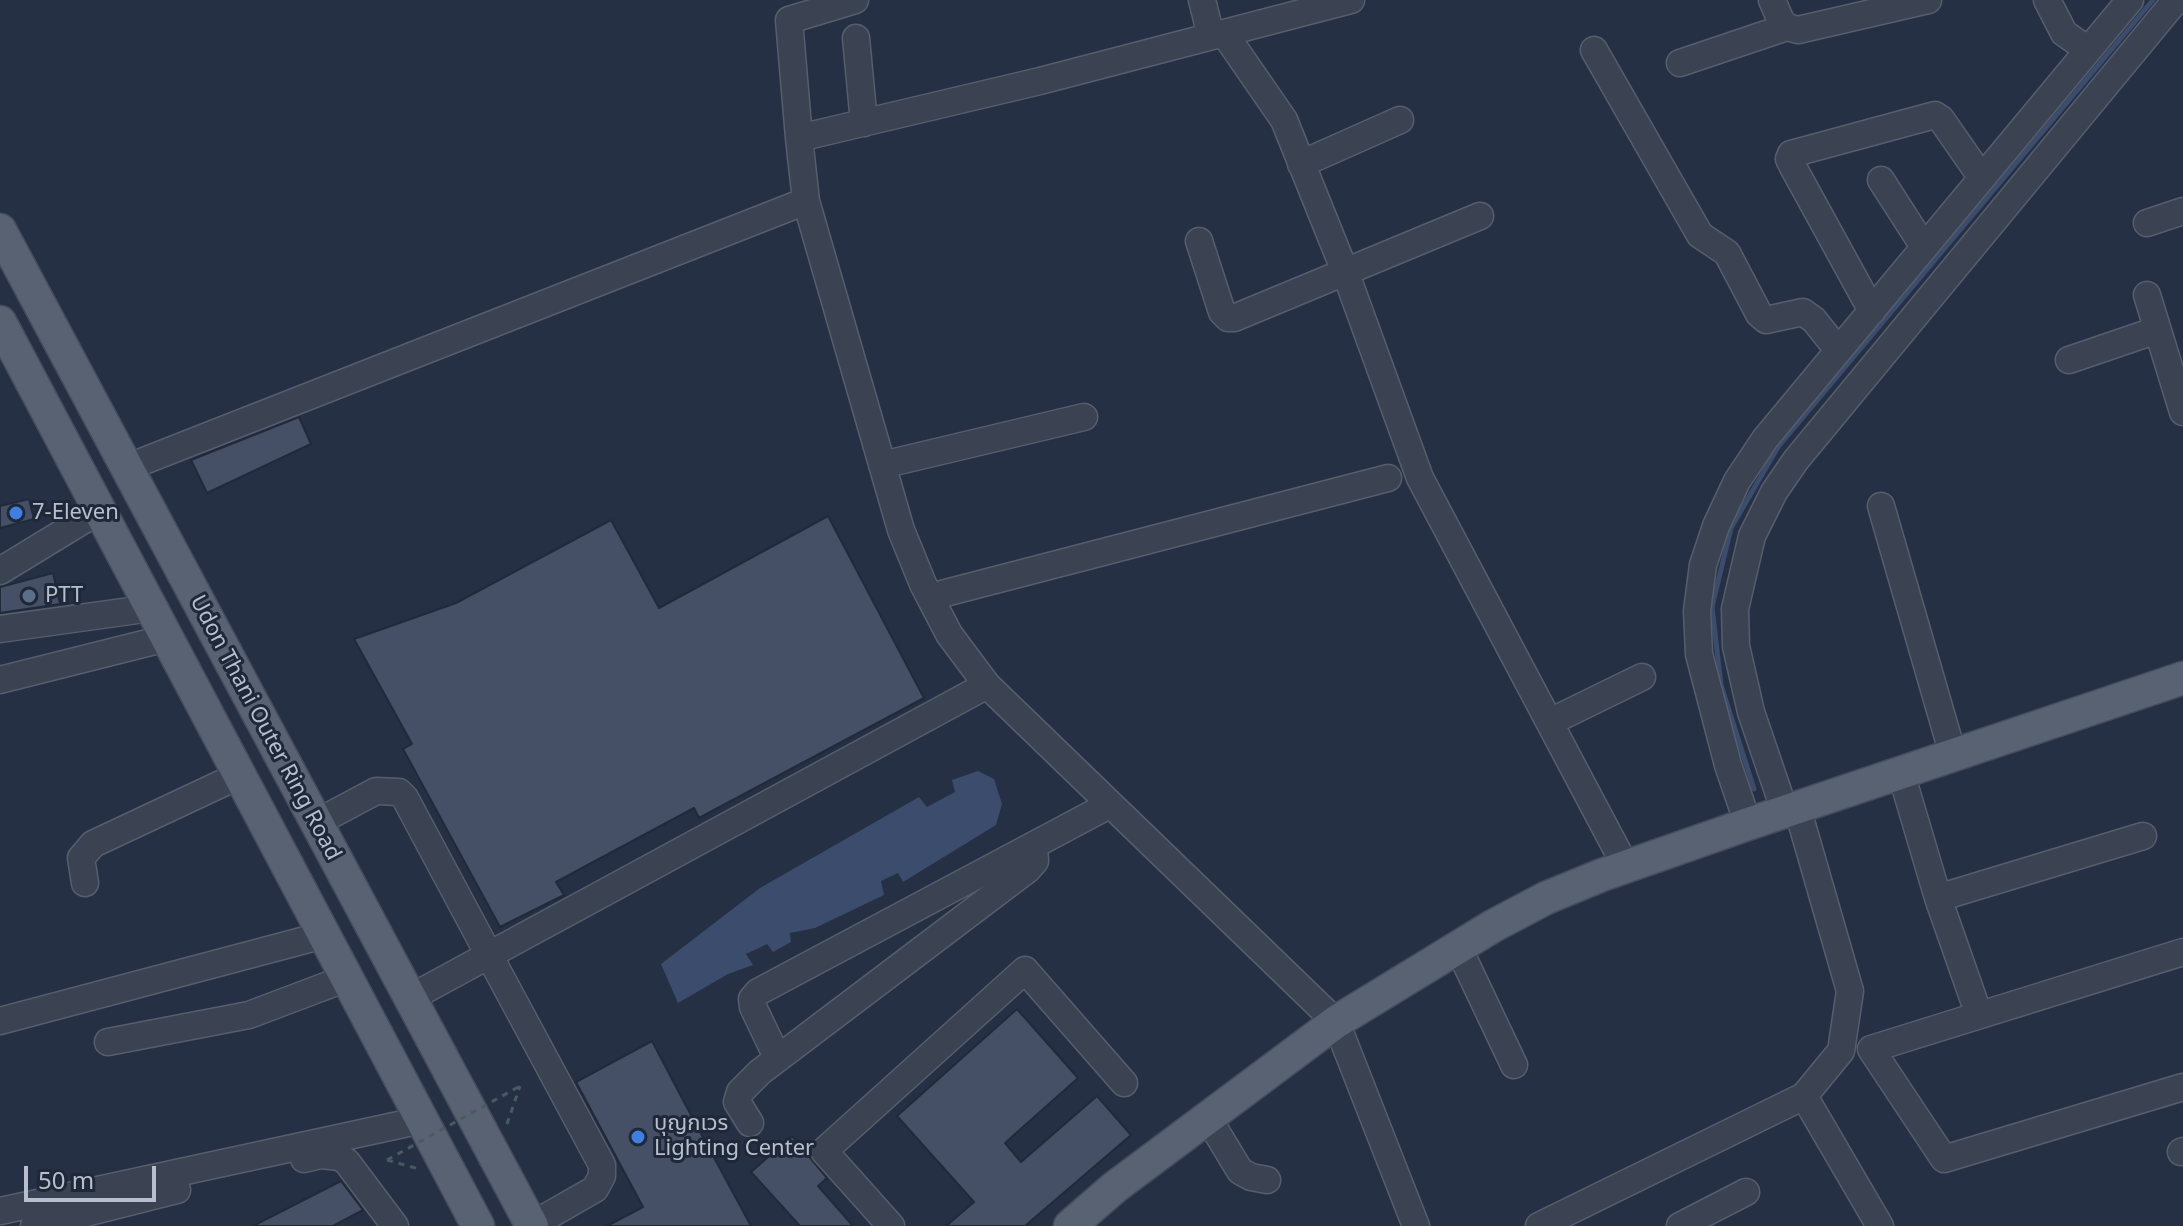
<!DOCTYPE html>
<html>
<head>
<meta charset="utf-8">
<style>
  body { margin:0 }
  #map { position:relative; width:2183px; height:1226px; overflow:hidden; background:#263044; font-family:"Noto Sans",sans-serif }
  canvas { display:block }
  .scale { position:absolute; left:24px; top:1166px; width:132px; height:36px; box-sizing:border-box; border:4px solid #b8becd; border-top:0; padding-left:10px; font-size:24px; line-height:28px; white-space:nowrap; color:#b8becd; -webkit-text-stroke:6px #1f2839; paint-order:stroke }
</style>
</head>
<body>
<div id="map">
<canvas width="2183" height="1226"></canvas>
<div class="scale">50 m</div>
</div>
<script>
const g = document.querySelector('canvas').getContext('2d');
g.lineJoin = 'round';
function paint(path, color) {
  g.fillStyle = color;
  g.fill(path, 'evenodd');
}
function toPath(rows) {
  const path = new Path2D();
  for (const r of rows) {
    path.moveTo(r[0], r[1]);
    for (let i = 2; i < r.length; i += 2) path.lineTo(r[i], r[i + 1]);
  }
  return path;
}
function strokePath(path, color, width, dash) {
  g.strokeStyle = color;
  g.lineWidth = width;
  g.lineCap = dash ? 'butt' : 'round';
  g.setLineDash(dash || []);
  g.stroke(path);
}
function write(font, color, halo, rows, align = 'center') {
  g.font = font + ' "Noto Sans","Noto Sans Thai",sans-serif';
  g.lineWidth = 6;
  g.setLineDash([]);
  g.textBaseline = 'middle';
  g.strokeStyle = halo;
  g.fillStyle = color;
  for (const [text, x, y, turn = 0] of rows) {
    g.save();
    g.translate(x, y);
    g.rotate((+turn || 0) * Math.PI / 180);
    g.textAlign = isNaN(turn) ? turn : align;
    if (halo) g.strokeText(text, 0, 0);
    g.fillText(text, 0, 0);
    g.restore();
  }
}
paint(toPath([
  [978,771,994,779,1002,804,996,825,903,882,898,873,881,881,884,895,815,928,790,933,791,942,773,952,767,944,746,954,753,965,728,974,678,1003,661,964,760,888,919,797,927,807,955,792,952,780]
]), '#3c4c6d');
strokePath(toPath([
  [1754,789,1721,685,1712,607,1731,528,1778,447,2153,0]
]), '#3c4c6d', 5);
const building = toPath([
  [299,417,311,444,207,493,191,460,299,417],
  [29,499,34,519,0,528,0,506,29,499],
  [828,516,924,698,699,818,694,808,556,882,564,895,500,927,403,749,412,744,354,639,456,603,611,520,659,608,828,516],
  [53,573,60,604,0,613,0,587,53,573],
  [1017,1009,1078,1078,1005,1143,1021,1162,1097,1096,1131,1135,1025,1226,946,1226,974,1202,897,1116,1017,1009],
  [652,1041,684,1102,751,1226,607,1226,643,1207,576,1082,652,1041],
  [792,1136,827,1178,818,1186,853,1226,800,1226,751,1172,792,1136],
  [341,1181,363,1210,333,1226,253,1226,341,1181]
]);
paint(building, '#455066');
strokePath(building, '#212a3b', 2);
const minor = toPath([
  [1202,0,1211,36],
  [1351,0,1040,81,799,138,806,201,901,530,923,584,949,634,987,685,1336,1022,1416,1226],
  [1772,0,1781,21,1787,27,1798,30,1928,0],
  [2047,0,2064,33,2088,50],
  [1224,33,1284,120,1346,274,1420,478,1626,867],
  [856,38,864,123],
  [1594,50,1700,235,1727,253,1759,314,1766,320,1803,312,1814,320,1838,350],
  [1680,63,1787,27],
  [799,138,789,20,855,0],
  [1301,164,1400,120],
  [1881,180,1924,247],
  [2147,223,2183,211],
  [1199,241,1222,312,1228,318,1234,318,1480,216],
  [2147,295,2183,412],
  [1872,311,1793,167,1789,159,1791,154,1935,115,1941,119,1982,178],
  [2069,360,2157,330],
  [882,465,1084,417],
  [126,468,806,201],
  [1881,506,1953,755],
  [0,571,100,510],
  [930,597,1388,478],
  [0,629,152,608],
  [0,680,167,638],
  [1550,722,1642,677],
  [1901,773,1938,898,1979,1015],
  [1785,812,1751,712,1736,646,1735,609,1752,536,1774,492,1796,460,2176,0],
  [316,823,376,791,399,792,405,798,489,955,602,1165,602,1176,595,1189,532,1225],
  [1748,824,1728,765,1699,654,1697,611,1703,565,1716,526,1737,481,1765,439,2130,0],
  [85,883,81,858,93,844,240,775],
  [1938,898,2143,836],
  [1458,947,1514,1065],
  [2183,952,1871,1049,1944,1159,2183,1087],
  [410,998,987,685],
  [0,1021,324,935],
  [108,1042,249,1015,347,978],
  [777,1057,753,1007,752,999,758,992,1109,805],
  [1804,1096,1880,1226],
  [1208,1118,1240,1171,1251,1177,1267,1180],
  [750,1123,737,1102,740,1092,760,1072,1027,870,1035,861,1034,845],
  [2181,1152,2183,1151],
  [304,1159,321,1155,340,1157,347,1162,395,1226],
  [0,1211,422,1120],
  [34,1226,177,1190],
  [891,1226,824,1151,1025,970,1124,1083],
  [1539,1226,1804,1096,1841,1051,1850,991,1797,807],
  [1680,1226,1746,1192]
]);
const major = toPath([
  [0,230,532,1226],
  [0,322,478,1226],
  [1070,1226,1115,1187,1336,1022,1493,926,1546,898,1602,875,1748,824,2183,678]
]);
strokePath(minor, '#565e6e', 29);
strokePath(major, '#454c5d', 35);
strokePath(toPath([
  [507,1124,520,1086],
  [387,1160,419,1169]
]), '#475c61', 3, [6, 6]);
strokePath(minor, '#3b4353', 26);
strokePath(major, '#596273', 32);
strokePath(toPath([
  [387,1160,520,1086]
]), '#475c61', 3, [6, 6]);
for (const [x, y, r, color] of [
  [16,513,8,"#3f7fe0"],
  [29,596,8,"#5c6f8a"],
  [638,1137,8,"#3f7fe0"]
]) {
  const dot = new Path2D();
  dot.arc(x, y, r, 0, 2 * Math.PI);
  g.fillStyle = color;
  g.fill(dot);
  strokePath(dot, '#1f2839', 3);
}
write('22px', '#b8becd', '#1f2839', [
  ["7-Eleven",32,513],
  ["PTT",45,596],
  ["บุญกเวร",654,1124],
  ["Lighting Center",654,1149]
], 'left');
write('22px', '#b8becd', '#1f2839', [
  ["Udon Thani Outer Ring Road",265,728,62]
]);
</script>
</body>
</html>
